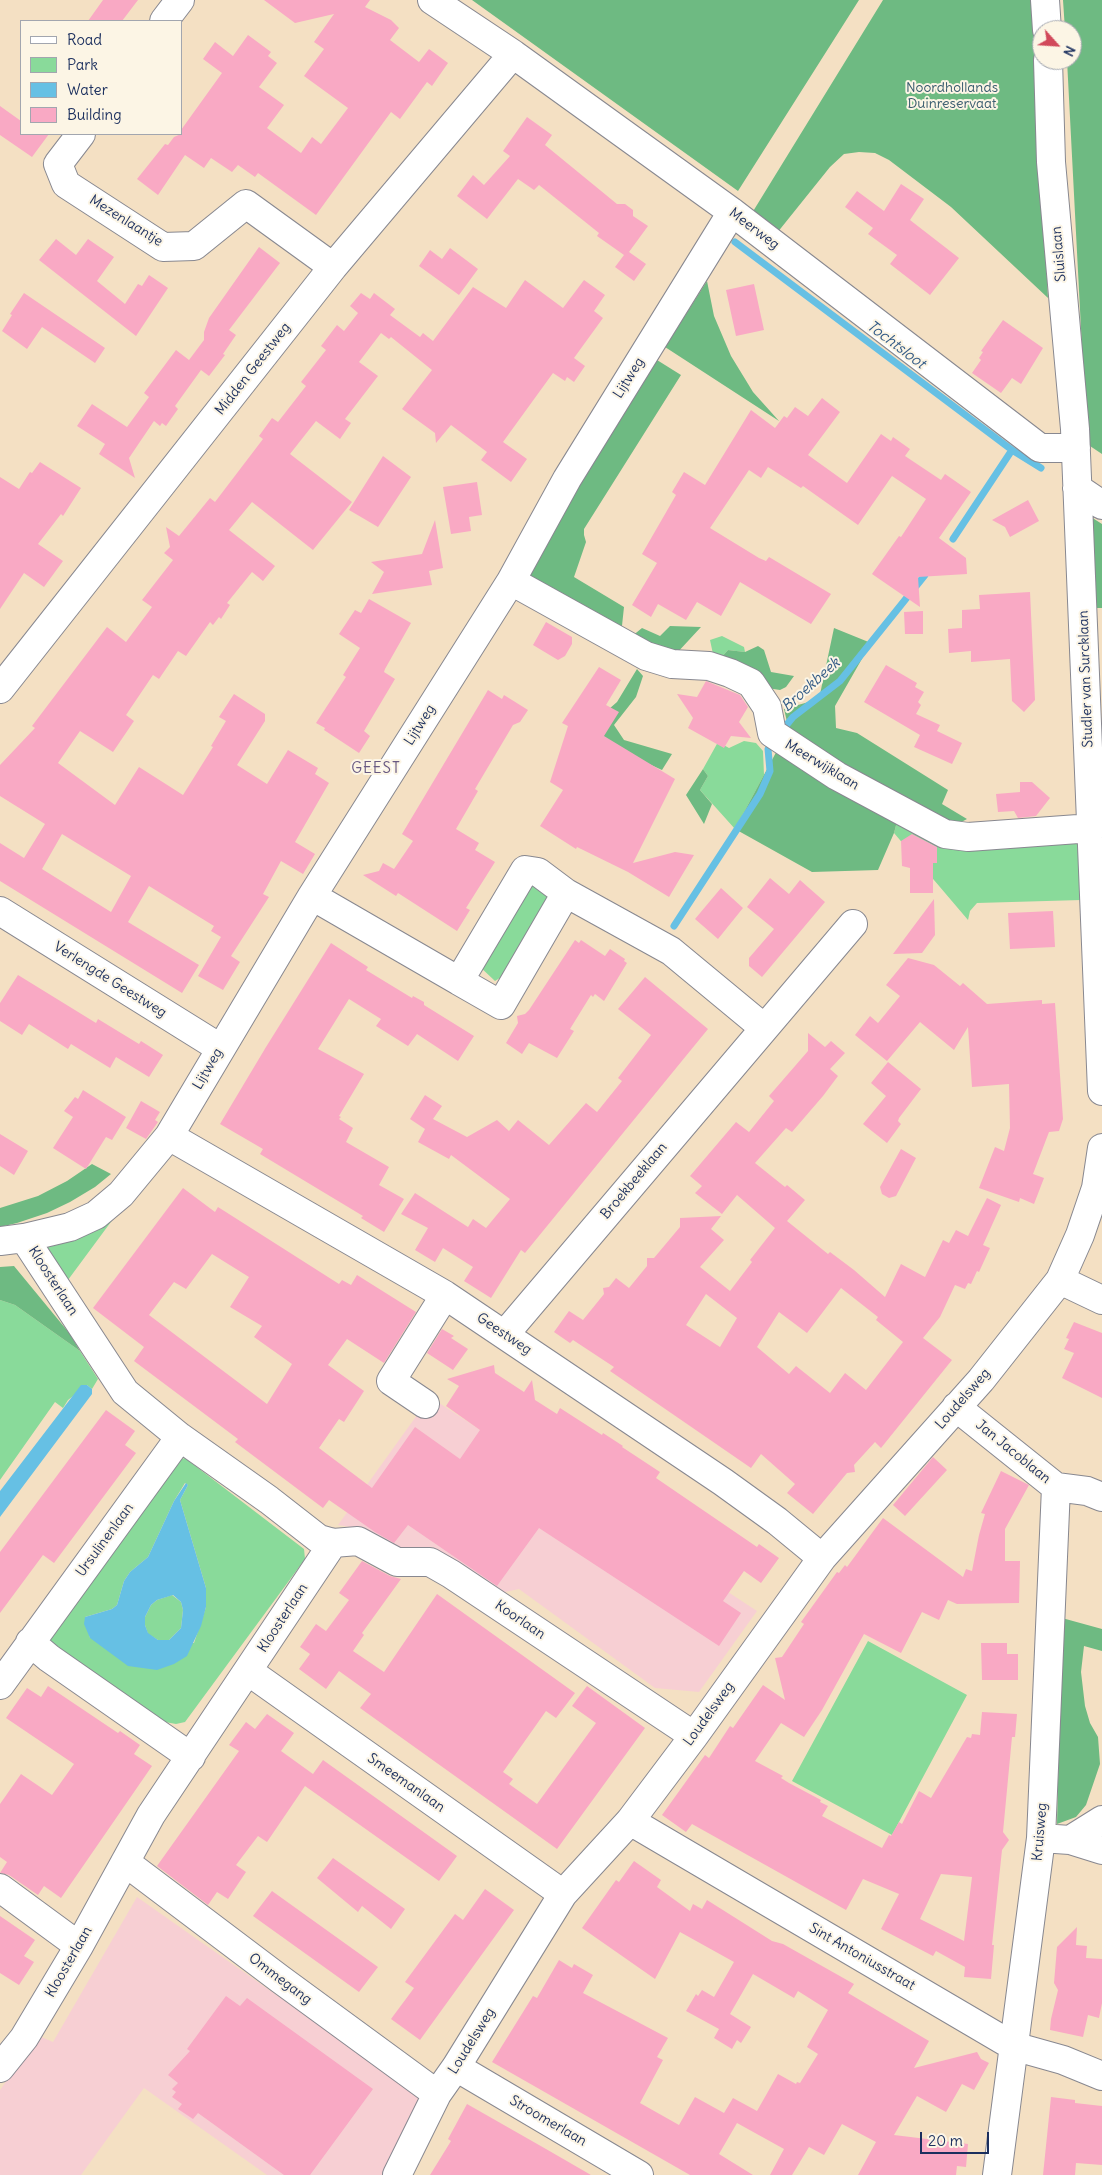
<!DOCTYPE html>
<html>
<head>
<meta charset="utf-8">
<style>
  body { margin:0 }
  #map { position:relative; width:1102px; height:2175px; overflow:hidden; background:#f4e0c3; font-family:Delius,sans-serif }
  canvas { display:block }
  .legend { position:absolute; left:20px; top:20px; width:162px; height:115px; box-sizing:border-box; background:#fcf5e5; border:1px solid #a2a6af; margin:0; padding:6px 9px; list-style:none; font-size:15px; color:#1b2f5e }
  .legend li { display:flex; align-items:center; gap:10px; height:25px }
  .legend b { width:25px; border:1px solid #a2a6af }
  .north { position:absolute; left:1032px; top:20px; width:50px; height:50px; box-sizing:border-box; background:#fcf5e5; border:1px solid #a2a6af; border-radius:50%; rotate:116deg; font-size:14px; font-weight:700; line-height:20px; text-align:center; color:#1b2f5e }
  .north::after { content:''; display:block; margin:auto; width:18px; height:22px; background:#d1495b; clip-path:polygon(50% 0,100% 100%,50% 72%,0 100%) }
  .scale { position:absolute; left:920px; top:2132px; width:69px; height:22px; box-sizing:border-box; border:2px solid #1b2f5e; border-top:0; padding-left:6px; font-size:15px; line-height:18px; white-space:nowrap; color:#1b2f5e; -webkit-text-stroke:4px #fcf5e5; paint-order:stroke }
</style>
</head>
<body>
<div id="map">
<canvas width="1102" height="2175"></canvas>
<ul class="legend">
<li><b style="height:6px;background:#fff"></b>Road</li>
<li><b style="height:14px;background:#89da9a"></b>Park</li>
<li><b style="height:14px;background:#66c0e4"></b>Water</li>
<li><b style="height:14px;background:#f9a9c4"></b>Building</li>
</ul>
<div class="north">N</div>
<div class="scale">20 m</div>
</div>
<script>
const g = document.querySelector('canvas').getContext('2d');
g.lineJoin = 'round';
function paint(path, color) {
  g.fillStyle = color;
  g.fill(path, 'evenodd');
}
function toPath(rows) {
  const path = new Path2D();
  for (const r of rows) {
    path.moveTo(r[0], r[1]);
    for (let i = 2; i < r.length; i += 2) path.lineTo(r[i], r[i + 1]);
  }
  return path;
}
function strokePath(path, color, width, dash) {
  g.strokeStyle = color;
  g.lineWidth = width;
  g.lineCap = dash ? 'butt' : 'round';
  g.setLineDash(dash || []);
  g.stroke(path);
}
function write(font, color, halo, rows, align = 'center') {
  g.font = font + ' Delius,sans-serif';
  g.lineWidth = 4;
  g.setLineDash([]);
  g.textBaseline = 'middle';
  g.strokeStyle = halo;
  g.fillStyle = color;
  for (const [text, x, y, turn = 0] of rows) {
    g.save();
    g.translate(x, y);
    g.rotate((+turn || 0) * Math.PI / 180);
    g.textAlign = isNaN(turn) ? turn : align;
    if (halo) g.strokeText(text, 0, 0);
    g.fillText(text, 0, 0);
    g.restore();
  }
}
paint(toPath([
  [430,1397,757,1611,699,1692,655,1688,519,1589,496,1594,388,1548,356,1528,338,1525],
  [137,1897,420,2096,383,2175,267,2175,144,2088,81,2175,0,2175,0,2090,39,2036,53,2042]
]), '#f7cfd3');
paint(toPath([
  [722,636,744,647,745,652,728,650,719,660,713,654,710,640],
  [744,741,756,743,763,751,764,775,735,829,700,790,708,776,703,769,718,742,729,748],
  [899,814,943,838,1077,837,1081,900,977,903,970,911,968,920,894,833],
  [530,883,551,892,549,903,506,974,495,981,478,965],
  [119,1211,65,1284,35,1245],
  [0,1300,15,1305,80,1351,98,1379,92,1389,87,1385,68,1400,63,1408,55,1402,0,1480],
  [185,1458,304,1549,305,1559,185,1722,176,1724,165,1722,52,1644,49,1635,178,1460],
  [185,1483,188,1485,180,1500,206,1588,206,1607,194,1643,90,1638,85,1617,112,1609,117,1605,124,1581,130,1572,148,1557,174,1501],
  [172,1595,181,1602,183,1610,181,1628,169,1640,158,1640,148,1634,145,1625,145,1617,151,1605,157,1600],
  [868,1641,967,1695,892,1835,792,1781]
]), '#89da9a');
paint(toPath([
  [472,0,859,0,738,191],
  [883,0,1032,0,1048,298,951,207,889,160,875,153,859,152,844,154,830,167,777,233,752,213],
  [1063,0,1102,0,1102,454,1087,444,1067,60,1072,60,1072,30,1065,30],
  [707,281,714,316,731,356,753,392,779,421,665,347],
  [657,360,681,375,584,529,584,535,586,542,574,577,624,607,621,635,524,575],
  [1091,517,1102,524,1102,608,1096,608],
  [670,626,701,627,676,654,631,637,642,628,660,636],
  [834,628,871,643,835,706,836,728,857,733,948,790,942,804,967,819,948,829,791,739,784,709,819,699],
  [758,646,764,650,771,672,794,676,786,687,780,690,767,688,719,660,728,650,745,652],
  [637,669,643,676,636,697,614,725,624,740,672,754,662,770,592,738,609,709,617,702],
  [780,745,899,814,894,833,878,870,812,872,735,829],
  [703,769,708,776,700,790,712,804,704,824,686,795],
  [92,1164,111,1174,95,1187,70,1202,47,1213,17,1223,0,1227,0,1208,38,1196,67,1181],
  [14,1266,70,1334,80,1351,15,1305,0,1300,0,1267],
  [1062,1618,1102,1629,1102,1651,1084,1646,1081,1672,1085,1706,1090,1723,1098,1737,1100,1764,1086,1805,1076,1817,1057,1824]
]), '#6eba82');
paint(toPath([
  [81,1385,87,1385,92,1389,92,1394,0,1517,0,1491],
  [186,1483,188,1485,180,1500,206,1588,206,1607,201,1626,187,1656,174,1664,157,1670,128,1666,90,1638,84,1624,85,1617,112,1609,117,1605,124,1581,130,1572,148,1557,174,1501],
  [173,1595,181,1602,183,1610,181,1628,169,1640,158,1640,148,1633,145,1625,145,1617,151,1605,157,1600]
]), '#66c0e4');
strokePath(toPath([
  [735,242,1012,450,1041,468],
  [953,539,1012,450],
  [780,733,793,717,840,681,925,575],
  [674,926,760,794,770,771,768,749,774,742]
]), '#66c0e4', 7);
paint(toPath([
  [103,0,138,0,122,21,88,21],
  [264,0,370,0,365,7,391,20,399,28,390,40,419,62,429,49,448,63,432,86,427,82,400,119,391,112,316,215,258,173,255,177,238,165,232,172,211,158,204,168,185,155,158,195,137,179,165,144,168,145,174,137,181,134,181,130,222,73,203,59,215,42,233,56,248,35,271,52,268,56,277,63,259,87,284,105,267,128,301,153,312,137,321,144,348,108,304,76,324,49,314,42,334,14,295,23],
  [0,106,21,121,21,134,49,134,32,157,0,135],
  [527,117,552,135,545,145,617,204,625,204,633,210,633,216,648,226,629,252,646,264,634,281,615,267,624,255,597,236,599,233,539,185,534,190,518,179,487,219,457,196,473,175,484,185,510,156,503,151],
  [901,184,924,199,910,220,959,258,930,295,890,264,897,255,868,234,873,228,845,207,857,191,884,211],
  [56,239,76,255,88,239,114,257,97,281,125,304,138,284,142,286,149,275,168,288,136,336,39,260],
  [259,247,280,263,229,330,236,335,223,354,225,355,209,376,201,370,175,406,178,409,166,426,162,423,160,426,154,421,129,458,135,478,99,454,105,444,77,426,92,404,127,427,149,397,144,393,176,350,189,360,204,340,204,332,209,318],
  [450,248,478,269,459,295,419,266,430,250,442,259],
  [525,280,563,308,584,280,605,295,594,311,603,318,574,358,585,366,574,382,567,377,565,381,553,373,503,442,527,459,511,482,481,460,487,452,451,425,436,443,435,433,402,409,432,370,391,337,389,339,381,333,359,362,378,376,345,419,351,423,340,439,316,421,290,454,352,502,313,550,252,502,229,530,275,566,263,581,252,572,227,603,230,605,221,619,219,617,213,625,210,622,186,656,178,651,159,679,153,675,126,715,134,721,113,752,80,731,58,763,115,805,139,767,183,795,213,747,211,746,226,721,219,717,234,694,265,714,265,721,237,765,267,784,288,750,318,768,315,774,329,783,295,842,315,854,303,874,281,861,263,894,269,897,231,956,240,962,223,990,198,976,221,937,211,931,214,926,149,886,128,922,199,965,182,993,0,881,0,843,24,858,45,824,0,796,0,765,35,728,32,726,107,627,126,642,152,607,142,600,173,560,164,553,170,547,166,527,179,536,210,498,215,502,263,439,259,436,272,418,278,422,306,386,301,382,326,350,321,346,337,325,344,331,358,313,350,306,361,293,370,299,374,293,395,309,390,315,420,337,423,333,433,341,473,287,506,308],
  [62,834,131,876,111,912,42,869],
  [754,284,764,330,736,336,726,290],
  [24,293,105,348,95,363,42,327,27,349,2,331,12,315,10,314],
  [1003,320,1043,348,1021,384,1012,378,1001,393,972,373,981,360,979,358,983,352,981,351],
  [822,398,840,412,808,455,847,483,881,434,891,441,893,437,910,449,905,456,941,480,945,474,971,492,939,538,966,558,967,574,918,577,920,607,872,574,899,536,901,537,926,499,892,476,858,525,803,486,801,488,768,467,761,478,749,470,710,528,759,558,766,561,769,557,831,594,811,624,740,582,721,616,697,602,686,620,658,604,651,617,632,605,657,563,642,554,676,495,672,492,684,472,705,485,751,410,775,428,784,416,787,418,795,407,808,416],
  [383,456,411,477,378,527,349,510],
  [40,462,81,488,63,516,61,514,38,544,63,561,44,587,24,573,0,609,0,477,19,489,30,472,32,473],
  [477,482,482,515,469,517,471,531,451,534,443,487],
  [1028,500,1039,521,1010,537,1005,527,992,520],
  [435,520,443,568,429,571,432,585,372,594,384,572,371,562,422,554],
  [1030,592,1035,700,1024,712,1012,701,1010,659,971,662,971,651,949,653,948,629,962,628,962,610,980,609,979,595],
  [369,599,411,623,385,669,384,672,395,679,364,731,370,736,359,753,324,730,325,728,316,723,346,677,343,675,360,648,339,634,355,610,361,613],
  [923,611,923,634,905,634,904,612],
  [546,622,572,637,572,644,565,656,558,660,533,645],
  [886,665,917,683,915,687,924,692,918,702,921,705,916,714,940,725,937,731,962,743,952,764,914,747,920,735,864,702],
  [599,667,621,680,606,705,619,712,604,736,675,779,633,863,675,852,694,855,669,897,628,872,577,847,576,849,540,826,563,790,550,782,568,726,562,723],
  [706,681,740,695,748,707,739,722,751,738,731,736,724,748,688,728,693,718,677,694,697,697],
  [488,690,502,699,504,695,528,710,520,722,513,725,475,789,478,791,456,829,479,843,475,850,495,862,466,908,470,910,457,931,398,893,396,896,363,875,379,871,383,863,394,869,413,841,402,834],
  [1020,782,1032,782,1050,798,1036,816,1018,818,1014,811,998,812,996,794,1020,792],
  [912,834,937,847,937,863,933,863,933,893,910,893,910,868,902,866,901,841],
  [770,878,789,894,800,880,825,902,762,977,749,966,749,958,774,929,747,907],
  [721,888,743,908,718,939,695,919],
  [934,899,935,935,922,953,893,954],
  [1053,911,1055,947,1010,949,1008,913],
  [575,940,579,943,581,940,605,956,610,949,625,959,624,961,627,963,604,1001,595,994,593,997,591,995,570,1029,574,1031,557,1058,529,1043,522,1054,506,1043,518,1023,517,1016,525,1014,529,1010],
  [331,943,368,967,366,970,412,998,413,996,424,1002,424,1005,474,1036,458,1061,417,1034,408,1046,376,1026,381,1019,349,999,318,1049,364,1074,339,1116,341,1117,339,1119,353,1128,346,1142,389,1167,379,1185,404,1199,384,1232,361,1218,363,1216,260,1154,263,1149,220,1124,266,1047],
  [908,958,934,965,960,986,963,983,987,1004,1042,1000,1042,1004,1055,1003,1063,1119,1059,1131,1049,1132,1033,1174,1044,1178,1034,1204,1020,1198,1019,1202,979,1188,995,1147,1004,1151,1010,1128,1009,1084,972,1087,968,1027,954,1050,920,1022,887,1061,855,1035,870,1016,878,1023,900,996,886,985],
  [18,975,96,1023,98,1019,139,1044,141,1041,163,1055,149,1077,116,1057,110,1068,71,1044,68,1049,29,1024,22,1035,0,1021,0,1003],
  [645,977,708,1029,525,1253,521,1250,491,1298,464,1281,473,1267,443,1248,435,1262,415,1250,428,1228,401,1214,415,1193,468,1227,473,1219,486,1228,510,1199,451,1155,449,1159,418,1142,425,1129,410,1119,425,1095,442,1106,433,1119,467,1137,497,1120,509,1131,518,1120,549,1145,586,1103,597,1112,622,1081,618,1078,651,1035,618,1009],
  [808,1033,825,1047,831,1041,845,1053,830,1069,838,1076,823,1096,792,1132,786,1128,755,1163,785,1187,787,1185,805,1200,787,1221,828,1254,830,1252,854,1270,885,1297,901,1264,925,1277,943,1240,949,1243,956,1230,968,1236,987,1198,1001,1205,983,1245,990,1248,979,1272,977,1271,971,1284,968,1283,965,1289,955,1285,940,1317,923,1338,952,1360,881,1448,875,1442,854,1465,855,1472,847,1473,813,1514,787,1493,795,1484,761,1454,751,1468,610,1371,614,1367,573,1340,570,1343,554,1332,569,1311,583,1320,604,1294,603,1288,609,1287,616,1278,629,1288,647,1266,647,1258,654,1258,680,1227,680,1218,721,1216,711,1229,724,1240,700,1267,730,1291,752,1262,750,1260,775,1228,737,1195,722,1214,695,1193,702,1186,690,1176,736,1122,749,1132,774,1101,769,1096,808,1051],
  [841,1288,878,1317,876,1320,903,1342,866,1390,845,1373,830,1393,796,1366,789,1374,757,1347,779,1312,807,1333],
  [706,1294,737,1318,720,1347,686,1325],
  [888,1062,921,1089,899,1118,898,1121,901,1124,887,1143,863,1124,886,1096,871,1083],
  [83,1090,126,1117,112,1140,106,1137,86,1169,53,1148,73,1117,64,1111,75,1097,78,1099],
  [141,1101,160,1112,155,1120,158,1122,146,1139,126,1128],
  [0,1134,28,1151,14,1175,0,1166],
  [901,1149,916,1158,896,1196,889,1198,882,1194,880,1187],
  [183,1188,215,1212,218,1207,339,1284,342,1280,351,1285,357,1275,416,1312,384,1363,347,1339,328,1365,364,1391,344,1422,339,1419,319,1448,372,1488,415,1427,460,1459,480,1430,446,1406,459,1386,447,1379,494,1365,495,1373,524,1392,532,1380,535,1400,557,1414,560,1408,602,1435,603,1433,623,1446,622,1447,660,1472,656,1478,757,1547,759,1544,779,1558,761,1583,744,1571,723,1601,741,1613,719,1646,539,1528,497,1586,408,1525,394,1543,375,1532,329,1500,323,1508,235,1442,238,1439,134,1361,144,1347,93,1308],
  [212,1254,249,1277,230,1307,262,1326,254,1337,292,1364,267,1404,149,1315,174,1282,186,1289],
  [1074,1322,1102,1333,1102,1398,1062,1378,1074,1353,1064,1349,1069,1339,1066,1338],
  [442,1329,454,1336,451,1338,468,1349,453,1370,427,1353],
  [106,1410,135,1431,125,1445,136,1453,54,1563,43,1555,0,1613,0,1552],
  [933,1457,947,1470,905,1516,893,1505],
  [1001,1471,1029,1485,1005,1529,1005,1561,1020,1561,1019,1603,957,1604,948,1600,939,1620,922,1612,901,1653,864,1634,822,1710,804,1737,781,1723,755,1761,783,1776,781,1778,789,1783,821,1800,820,1802,828,1806,822,1816,882,1848,889,1835,891,1836,899,1822,902,1824,919,1791,931,1798,967,1737,971,1738,972,1734,980,1735,982,1712,1017,1714,1015,1737,1012,1737,1003,1832,1009,1840,1002,1850,992,1945,994,1945,991,1979,964,1977,965,1967,936,1951,933,1956,881,1929,899,1894,863,1879,846,1910,692,1824,686,1832,662,1815,705,1755,709,1758,730,1726,733,1728,763,1685,785,1700,775,1658,782,1657,804,1624,801,1622,837,1572,839,1573,845,1565,847,1567,883,1518,963,1577,966,1569,972,1571,979,1535,985,1514,981,1513],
  [941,1874,972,1877,964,1941,920,1919],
  [362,1561,390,1576,401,1579,362,1633,364,1635,353,1651,384,1672,437,1594,575,1693,556,1718,546,1711,503,1772,513,1779,509,1784,537,1804,596,1723,572,1706,587,1686,645,1728,557,1849,360,1708,371,1694,339,1671,326,1689,299,1669,310,1654,300,1647,316,1624,326,1631,349,1600,339,1593],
  [981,1643,1007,1643,1007,1654,1018,1654,1018,1680,982,1680],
  [48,1686,118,1733,120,1731,140,1745,134,1754,152,1766,61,1898,44,1886,38,1895,9,1875,0,1873,7,1862,0,1857,0,1804,21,1774,52,1795,74,1764,6,1718,27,1688,41,1697],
  [267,1714,294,1733,281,1751,313,1774,323,1760,457,1856,439,1881,305,1786,267,1842,258,1836,236,1865,246,1872,228,1899,217,1892,208,1905,157,1866,239,1751,229,1745,246,1722,255,1729],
  [333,1858,405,1909,391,1929,362,1906,358,1912,317,1878],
  [634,1861,661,1880,657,1887,690,1911,693,1904,702,1909,707,1900,772,1941,783,1944,854,1984,848,1993,929,2041,914,2068,977,2052,981,2059,989,2063,974,2090,962,2084,946,2112,917,2096,894,2135,968,2144,966,2167,957,2166,956,2175,858,2175,876,2142,842,2124,824,2155,809,2147,792,2175,770,2175,784,2149,737,2123,719,2154,753,2175,690,2175,492,2062,533,1996,537,1998,559,1960,572,1968,574,1964,593,1975,583,1993,668,2038,657,2057,663,2060,640,2103,679,2125,695,2097,724,2113,733,2098,757,2111,778,2074,796,2084,797,2082,800,2083,818,2054,807,2047,828,2010,798,1991,794,1998,753,1974,730,2014,751,2027,741,2043,737,2040,732,2049,714,2038,719,2029,686,2011,696,1994,698,1996,702,1990,714,1997,734,1962,680,1932,655,1979,582,1928,616,1880,619,1882],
  [485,1889,514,1910,420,2040,391,2019,414,1988,405,1982,455,1914,463,1920],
  [272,1891,378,1967,359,1992,253,1916],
  [0,1916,35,1940,24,1956,34,1962,19,1985,0,1973],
  [1077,1927,1076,1945,1087,1946,1086,1958,1102,1959,1102,2003,1099,2018,1088,2015,1083,2037,1050,2030,1051,2019,1058,1990,1054,1983,1057,1947],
  [226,1996,240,2006,247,1998,373,2089,310,2175,284,2175,198,2113,193,2119,178,2109,182,2104,172,2097,176,2092,172,2089,178,2083,168,2075,190,2051,187,2049],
  [1051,2097,1075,2100,1075,2103,1102,2106,1102,2165,1076,2163,1075,2175,1043,2175],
  [467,2104,546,2149,591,2175,430,2175,451,2141,448,2139]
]), '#f9a9c4');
const minor = toPath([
  [432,0,513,54,732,212,1040,448,1076,448],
  [1045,0,1047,30],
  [164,21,180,0],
  [1048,60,1051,162,1075,429,1102,1091],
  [81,134,58,164,66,184,163,247,194,246,246,204,333,267],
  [1077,488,1102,505],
  [511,581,646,656,672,664,709,666,730,673,751,683,767,707,772,733,837,776,945,834,968,837,1092,828],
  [0,689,333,267,513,54],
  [312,896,459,981,525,870,538,872,566,893,671,951,764,1028],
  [0,911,220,1048],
  [459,981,501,1005,566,893],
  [169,1136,445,1295,723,1482,777,1521,822,1558],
  [24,1238,125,1392,180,1437,269,1500,319,1539,333,1543,358,1541,397,1562,430,1562,451,1574,694,1736],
  [0,1241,24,1238,70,1227,96,1215,121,1194,169,1136,312,896,511,581,567,479,732,212],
  [1060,1280,1102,1300],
  [505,1334,853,924],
  [425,1404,391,1381,445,1295],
  [956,1407,1056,1487,1087,1491,1102,1497],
  [30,1642,49,1658,191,1757],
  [248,1671,563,1894],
  [0,1685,180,1437],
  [630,1821,1013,2046,1063,2060,1102,2076],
  [1041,1838,1070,1840,1102,1850],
  [1070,1840,1102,1820],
  [125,1862,280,1979,437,2094],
  [0,1888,79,1946],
  [456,2067,639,2175],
  [0,2068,24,2038,79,1946,151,1815,333,1543],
  [397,2175,437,2094,456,2067,563,1894,630,1821,694,1736,822,1558,981,1380,1060,1280,1080,1235,1096,1188,1102,1148],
  [997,2175,1041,1838,1056,1487]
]);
strokePath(minor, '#888890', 30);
strokePath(minor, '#fff', 28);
write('14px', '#365a6d', '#fcf5e5', [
  ["Noordhollands",952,88],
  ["Duinreservaat",952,104]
]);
write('14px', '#1b2f5e', '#fcf5e5', [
  ["Mezenlaantje",126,221,32],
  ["Meerweg",754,229,37],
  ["Sluislaan",1059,254,-95],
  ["Midden Geestweg",253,369,-52],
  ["Lijtweg",629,378,-58],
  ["Studler van Surcklaan",1086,679,-92],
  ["Lijtweg",420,725,-58],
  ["Meerwijklaan",822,765,31],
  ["Verlengde Geestweg",110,980,32],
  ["Lijtweg",208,1069,-60],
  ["Broekbeeklaan",634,1181,-50],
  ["Kloosterlaan",53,1281,57],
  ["Geestweg",504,1334,34],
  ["Loudelsweg",963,1399,-49],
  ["Jan Jacoblaan",1013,1452,39],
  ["Ursulinenlaan",105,1540,-54],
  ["Kloosterlaan",283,1618,-57],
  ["Koorlaan",520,1620,34],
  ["Loudelsweg",709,1714,-54],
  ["Smeemanlaan",406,1783,35],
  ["Kruisweg",1040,1832,-85],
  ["Sint Antoniusstraat",862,1957,30],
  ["Kloosterlaan",69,1962,-60],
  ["Ommegang",280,1979,37],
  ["Loudelsweg",472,2041,-58],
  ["Stroomerlaan",548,2121,30]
]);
write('italic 15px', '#325a86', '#fcf5e5', [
  ["Tochtsloot",896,345,37],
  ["Broekbeek",811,685,-42]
]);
g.letterSpacing = '1px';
write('15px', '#695a82', '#fcf5e5', [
  ["GEEST",376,769]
]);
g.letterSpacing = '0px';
</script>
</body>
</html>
